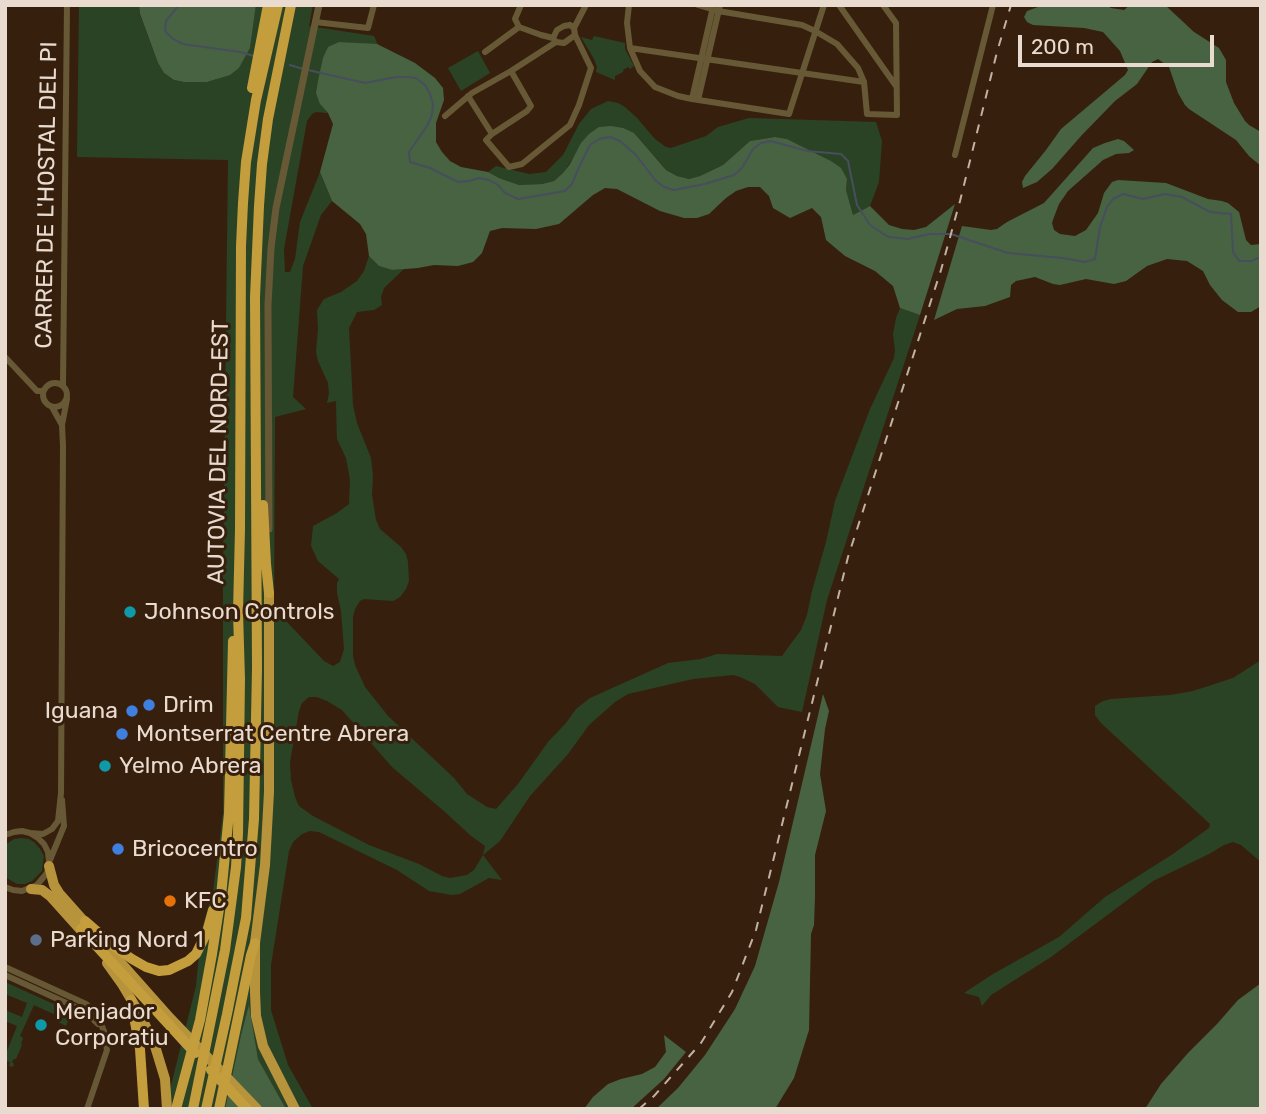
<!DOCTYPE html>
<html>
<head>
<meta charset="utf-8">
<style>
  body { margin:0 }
  #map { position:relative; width:1266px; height:1114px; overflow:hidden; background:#36200d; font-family:Rubik,sans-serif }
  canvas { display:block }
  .frame { position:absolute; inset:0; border:7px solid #eadbd0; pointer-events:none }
  .scale { position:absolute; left:1018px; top:35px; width:196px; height:32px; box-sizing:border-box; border:4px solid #eadbd0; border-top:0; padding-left:9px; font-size:21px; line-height:24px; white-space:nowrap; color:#eadbd0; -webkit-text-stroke:5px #36200d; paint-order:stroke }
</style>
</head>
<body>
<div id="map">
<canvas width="1266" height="1114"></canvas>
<div class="frame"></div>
<div class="scale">200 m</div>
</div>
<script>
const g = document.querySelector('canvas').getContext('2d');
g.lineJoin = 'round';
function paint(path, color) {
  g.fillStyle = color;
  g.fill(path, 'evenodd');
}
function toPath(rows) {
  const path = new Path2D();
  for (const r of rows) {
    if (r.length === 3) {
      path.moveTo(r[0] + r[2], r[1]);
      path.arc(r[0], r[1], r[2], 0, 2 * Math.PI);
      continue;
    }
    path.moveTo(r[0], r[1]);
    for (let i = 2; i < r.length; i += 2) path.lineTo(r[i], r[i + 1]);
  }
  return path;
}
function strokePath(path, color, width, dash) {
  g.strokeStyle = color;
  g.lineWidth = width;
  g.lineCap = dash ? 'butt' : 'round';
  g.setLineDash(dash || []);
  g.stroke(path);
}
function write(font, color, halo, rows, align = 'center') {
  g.font = font + ' Rubik,sans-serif';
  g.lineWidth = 6;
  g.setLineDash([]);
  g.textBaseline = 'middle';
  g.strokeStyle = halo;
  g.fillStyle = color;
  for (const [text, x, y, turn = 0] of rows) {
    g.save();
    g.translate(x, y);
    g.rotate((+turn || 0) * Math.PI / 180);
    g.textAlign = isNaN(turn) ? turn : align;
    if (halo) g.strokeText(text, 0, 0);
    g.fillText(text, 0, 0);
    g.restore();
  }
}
paint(toPath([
  [79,5,139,5,140,15,158,63,164,73,174,80,184,82,207,82,217,79,239,68,250,48,256,5,313,5,309,26,374,36,378,45,339,42,320,104,328,113,316,112,312,114,307,121,284,249,285,272,290,272,295,259,300,222,320,172,332,201,321,215,303,266,293,397,306,409,275,417,274,618,286,621,324,661,333,666,340,662,344,649,341,611,337,593,337,583,339,579,318,561,311,546,313,526,337,513,349,504,350,480,346,458,337,439,336,401,327,403,329,393,328,383,318,361,316,352,318,329,317,310,324,299,341,292,357,281,364,271,369,256,379,266,392,270,404,269,384,288,381,297,382,305,374,310,357,312,349,328,353,405,357,423,371,458,373,476,372,495,376,520,380,529,401,547,406,554,408,562,409,581,406,589,400,597,393,601,364,599,360,601,355,609,353,617,353,656,355,665,365,687,388,716,454,778,467,794,487,807,496,809,518,784,548,742,566,723,576,709,590,698,668,663,701,659,717,654,782,656,801,630,807,615,812,591,826,542,835,501,870,409,894,358,895,350,893,334,896,318,900,308,920,315,827,600,802,712,778,707,755,684,740,677,733,675,693,679,628,694,615,702,589,725,568,754,530,796,500,841,483,855,502,880,489,878,460,894,452,895,429,891,397,870,319,832,310,831,302,834,293,842,289,851,271,965,271,1010,288,1065,313,1109,286,1109,258,1059,249,1007,241,1035,225,1109,165,1109,196,986,201,932,213,891,223,813,223,572,228,160,77,157],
  [309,697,317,697,327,701,342,710,392,767,445,812,470,835,485,846,483,855,474,870,467,875,450,878,442,876,419,864,369,845,313,816,299,806,295,797,291,780,290,762,299,711,302,703],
  [594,36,625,43,625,49,634,66,630,69,628,67,623,70,623,72,615,76,615,80,596,72,597,67,594,59,581,37,592,40],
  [478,51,490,73,461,91,448,68],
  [608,101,618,103,625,107,637,118,655,139,666,147,671,148,706,136,718,127,749,118,876,122,882,141,879,182,870,206,853,215,846,190,847,179,831,161,787,139,775,137,750,141,723,165,700,176,689,179,677,176,666,170,634,133,576,154,563,173,554,181,542,184,519,185,499,178,488,172,496,166,529,174,546,172,563,155,579,124,591,109],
  [1261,660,1261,862,1241,845,1233,842,1224,845,1209,854,1153,881,1051,957,991,995,982,1006,979,997,964,993,993,974,1059,937,1105,897,1173,854,1209,828,1210,824,1101,723,1095,715,1095,706,1103,701,1111,699,1170,695,1193,691,1233,678],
  [21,838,29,839,35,843,40,849,44,856,42,871,32,881,25,884,17,884,5,877,5,845,14,839],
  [5,982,69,1011,70,1017,66,1026,56,1021,58,1016,34,1005,20,1036,23,1038,21,1044,22,1045,16,1059,14,1059,12,1062,14,1064,13,1067,9,1066,10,1062,5,1060,5,1056,17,1026,5,1021,5,1010,22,1017,27,1003,5,994]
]), '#2b4325');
paint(toPath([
  [139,5,256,5,250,48,239,68,230,75,207,82,184,82,174,80,164,73,158,63,140,14],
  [1073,5,1107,5,1111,8,1124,10,1130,5,1165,5,1194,32,1219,48,1226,60,1226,82,1234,103,1245,121,1249,125,1261,132,1261,166,1249,156,1236,140,1189,109,1185,105,1178,93,1169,67,1158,59,1152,62,1137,84,1115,101,1081,136,1052,169,1037,182,1023,188,1022,182,1025,176,1046,150,1061,129,1125,75,1128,70,1120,51,1103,32,1084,28,1033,25,1027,22,1024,17,1027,11,1038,7,1070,7],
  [339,42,377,44,415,63,435,78,443,88,444,100,436,123,436,142,442,152,450,161,461,167,488,172,499,178,519,185,542,184,554,181,563,173,570,164,581,143,589,134,599,127,611,126,623,128,634,133,666,170,677,176,689,179,700,176,723,165,750,141,775,137,787,139,831,161,841,168,847,179,846,190,853,215,870,206,889,225,902,229,914,230,926,227,955,204,920,315,900,308,893,286,875,271,845,256,826,240,821,217,812,208,790,218,773,208,769,196,760,187,748,187,736,191,726,198,709,214,697,218,684,218,660,211,617,189,605,188,593,195,559,224,536,229,502,228,490,231,482,253,473,262,458,266,434,265,418,268,392,270,379,266,369,256,366,234,360,224,332,201,320,172,333,124,328,113,320,104,316,93,318,81,323,58,328,47],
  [1118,139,1124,141,1134,150,1129,153,1116,154,1103,160,1068,191,1059,204,1054,217,1052,223,1054,230,1060,234,1075,236,1086,230,1098,213,1104,193,1112,182,1118,180,1166,183,1208,199,1222,201,1228,203,1239,212,1246,240,1251,245,1261,244,1261,306,1251,312,1238,312,1222,300,1210,285,1203,271,1187,261,1167,259,1147,266,1126,281,1114,284,1086,279,1060,285,1053,284,1035,277,1016,281,1011,285,1010,297,985,306,957,309,934,320,962,226,991,230,997,229,1007,222,1044,203,1093,148,1105,143],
  [823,694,829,711,825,729,820,774,826,811,815,855,815,897,814,925,811,934,809,1030,794,1078,775,1109,656,1109,678,1088,705,1055,735,1009,755,966,779,882],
  [1261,983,1261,1109,1145,1109,1161,1084,1188,1053,1217,1024,1238,1000],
  [249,1005,258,1059,286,1109,225,1109,241,1035],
  [664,1035,686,1052,664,1079,631,1109,584,1109,593,1097,608,1084,621,1079,642,1074,655,1067,666,1052]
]), '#486341');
strokePath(toPath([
  [179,5,166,21,165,31,173,39,183,44,240,52,254,56],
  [290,65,303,69],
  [308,70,365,83,396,77,406,77,416,78,425,85,430,94,433,104,432,115,427,126,409,152,410,162,430,168,458,182,469,181,479,178,489,180,498,185,505,193,518,199,565,191,572,184,580,165,590,145,599,139,610,137,620,141,636,155,656,181,664,187,674,190,705,184,734,175,742,168,753,149,761,143,771,141,807,151,841,154,848,161,857,205,870,225,888,237,908,239,929,234,951,234,1008,253,1063,258,1085,262,1095,259,1100,227,1107,207,1113,199,1123,194,1143,199,1165,194,1182,197,1210,212,1231,214,1233,252,1239,261,1251,261,1261,257]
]), '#474e5e', 2);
strokePath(toPath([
  [629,5,627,23,630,48,640,71,655,87,678,96,692,99,789,114,824,5],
  [698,5,718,11,802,25,815,31,837,44,858,68,864,82,867,114,897,115,896,23,883,5],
  [839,5,896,86],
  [315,22,368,28,374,5],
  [570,25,574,28,575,35,564,43,556,42,553,38,557,30,564,26,570,25],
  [519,27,541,35,553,38],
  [519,27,515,19,521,5],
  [574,28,586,5],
  [630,48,864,82],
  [485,52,519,27],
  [468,96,492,134],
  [692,99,713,7],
  [698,100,720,5],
  [445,116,472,93,511,71,556,42],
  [492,134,486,140,509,167,522,164,570,125,579,105,591,68,575,35],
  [492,134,527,111,531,106,511,71],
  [955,155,993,5],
  [5,357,37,391,43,391],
  [55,395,12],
  [63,385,67,5],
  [52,407,62,425],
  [30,833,43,834,52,829,58,821,61,793,63,446,62,425,67,399],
  [5,835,14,832,22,831,30,833,38,838,44,844,48,852,49,862,47,873,37,885,22,891,13,890,5,887],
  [50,860,64,826,62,800],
  [5,967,86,1004,96,1013,104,1031,107,1050,87,1109],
  [5,975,84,1011,98,1024]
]), '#685936', 6);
strokePath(toPath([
  [269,529,268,305,271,248,276,208,319,5]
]), '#685936', 7);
strokePath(toPath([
  [269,593,269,792,265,865,255,943,255,992,256,1016,263,1046,295,1109],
  [49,866,54,885,59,893,170,1018,257,1109],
  [31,889,42,890,50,896,85,935],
  [107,963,122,984,141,1016,155,1046,165,1079,167,1109]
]), '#b7943c', 10);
strokePath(toPath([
  [252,88,268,5],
  [263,505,266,564,269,593],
  [85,921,116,948,132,959,146,967,159,971,169,970,188,961,196,954,207,932,213,910],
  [81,929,195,1053],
  [131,1000,140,1049,144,1109],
  [211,1070,247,1109],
  [176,1109,200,1020,212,954,221,896,229,813,233,641],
  [193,1109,225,950,236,867,238,834,240,679,238,612,240,529,241,246,243,203,246,162,256,100,278,5],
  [206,1109,227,1014,246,918,254,819,257,668,255,297,259,206,262,164,268,119,291,5],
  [219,1109,251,955,255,943]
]), '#c49d3d', 10);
strokePath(toPath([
  [639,1109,654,1096,701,1043,732,992,756,930,848,557,941,270,960,201,997,52,1011,5]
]), '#c2b1a4', 2, [9, 9]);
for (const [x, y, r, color] of [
  [130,612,7,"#0f9aa8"],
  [149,705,7,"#3f7fe0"],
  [132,711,7,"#3f7fe0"],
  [122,734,7,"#3f7fe0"],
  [105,766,7,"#0f9aa8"],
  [118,849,7,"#3f7fe0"],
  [170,901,7,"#e8710a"],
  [36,940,7,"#5c6f8a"],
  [41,1025,7,"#0f9aa8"]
]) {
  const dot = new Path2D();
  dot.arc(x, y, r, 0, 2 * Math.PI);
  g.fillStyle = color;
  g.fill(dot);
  strokePath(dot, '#36200d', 2.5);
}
write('23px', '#eadbd0', '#36200d', [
  ["CARRER DE L'HOSTAL DEL PI",47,195,-89],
  ["AUTOVIA DEL NORD-EST",219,452,-89]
]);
write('23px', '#eadbd0', '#36200d', [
  ["Johnson Controls",144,612],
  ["Drim",163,705],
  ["Iguana",118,711,"right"],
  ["Montserrat Centre Abrera",136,734],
  ["Yelmo Abrera",119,766],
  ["Bricocentro",132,849],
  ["KFC",184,901],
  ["Parking Nord 1",50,940],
  ["Menjador",55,1012],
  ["Corporatiu",55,1038]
], 'left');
</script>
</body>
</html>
